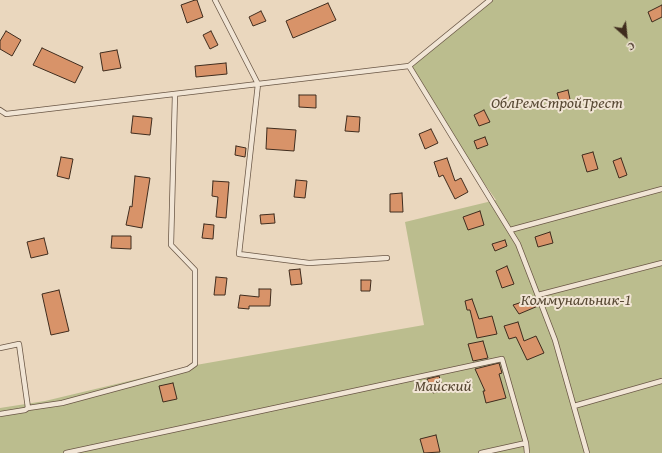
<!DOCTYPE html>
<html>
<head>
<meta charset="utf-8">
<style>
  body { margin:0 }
  #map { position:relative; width:662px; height:453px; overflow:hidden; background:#ead7be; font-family:"Gentium Book Plus",serif }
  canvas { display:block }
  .north { position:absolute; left:606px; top:16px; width:40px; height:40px; -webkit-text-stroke:3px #f1e5d5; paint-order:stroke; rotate:153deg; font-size:11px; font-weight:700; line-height:16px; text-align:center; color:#3f2c1e }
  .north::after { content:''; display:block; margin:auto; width:14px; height:18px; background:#3f2c1e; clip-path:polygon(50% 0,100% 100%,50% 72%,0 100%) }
</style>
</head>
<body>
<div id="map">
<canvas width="662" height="453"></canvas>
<div class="north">С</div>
</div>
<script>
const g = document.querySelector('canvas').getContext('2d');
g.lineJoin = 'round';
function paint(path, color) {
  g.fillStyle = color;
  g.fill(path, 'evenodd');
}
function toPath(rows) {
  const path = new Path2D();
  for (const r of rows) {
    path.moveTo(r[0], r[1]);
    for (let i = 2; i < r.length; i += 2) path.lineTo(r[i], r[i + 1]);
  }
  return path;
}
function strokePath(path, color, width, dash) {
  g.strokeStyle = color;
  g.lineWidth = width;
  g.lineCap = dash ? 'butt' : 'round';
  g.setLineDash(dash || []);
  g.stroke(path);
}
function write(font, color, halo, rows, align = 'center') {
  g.font = font + ' "Gentium Book Plus",serif';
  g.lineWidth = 4;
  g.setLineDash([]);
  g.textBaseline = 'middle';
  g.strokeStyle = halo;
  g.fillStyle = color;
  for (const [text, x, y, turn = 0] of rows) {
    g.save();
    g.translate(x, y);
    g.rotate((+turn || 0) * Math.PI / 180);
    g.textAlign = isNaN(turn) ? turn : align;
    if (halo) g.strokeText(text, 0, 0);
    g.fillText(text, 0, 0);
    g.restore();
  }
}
paint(toPath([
  [490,0,662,0,662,453,0,453,0,408,45,401,196,365,424,325,405,222,496,200,455,142,409,66]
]), '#bbbd8e');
const building = toPath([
  [195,0,197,0,203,17,187,23,181,5,195,0],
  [328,3,336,20,293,38,286,21,328,3],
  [662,5,662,17,652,22,648,12,662,5],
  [261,11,266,21,253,26,249,17,261,11],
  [6,31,21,40,12,56,0,49,0,41,6,31],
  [211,31,218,45,210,49,203,35,211,31],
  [42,48,83,67,75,83,33,65,42,48],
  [117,50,121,68,103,71,100,53,117,50],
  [226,63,227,74,196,77,195,66,226,63],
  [568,90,571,104,561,106,557,93,568,90],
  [299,95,316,95,316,108,299,107,299,95],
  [484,110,490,122,479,126,474,115,484,110],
  [133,116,152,118,150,135,131,133,133,116],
  [347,116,360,117,359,132,345,131,347,116],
  [267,128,296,130,294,151,266,149,267,128],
  [431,129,438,143,425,149,419,134,431,129],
  [485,137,488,145,477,149,474,141,485,137],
  [236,146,246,148,245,157,235,155,236,146],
  [593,152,598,169,587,172,582,155,593,152],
  [61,157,73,159,69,179,57,176,61,157],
  [447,158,455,181,461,178,468,192,455,199,443,175,439,177,434,162,447,158],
  [621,158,627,175,619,178,613,161,621,158],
  [135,176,150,178,142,228,126,225,130,206,132,207,135,176],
  [296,180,307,181,305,198,294,197,296,180],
  [213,181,229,182,226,218,216,217,218,197,212,196,213,181],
  [402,193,403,212,390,212,390,194,402,193],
  [480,211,484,225,468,230,463,217,480,211],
  [274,214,275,223,261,224,260,215,274,214],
  [204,224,214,225,213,239,202,238,204,224],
  [550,232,553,243,538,247,535,237,550,232],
  [112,236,131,236,131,249,111,248,112,236],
  [44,238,48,254,31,258,27,242,44,238],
  [505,240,507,246,495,251,492,244,505,240],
  [507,266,514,284,502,288,496,271,507,266],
  [300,269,302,284,291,285,289,270,300,269],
  [216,277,227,278,225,295,214,295,216,277],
  [361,280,371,280,370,291,361,291,361,280],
  [259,289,271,289,270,306,249,306,249,309,238,308,240,295,259,297,259,289],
  [59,290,69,331,51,335,42,294,59,290],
  [535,298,538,306,519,314,513,305,535,298],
  [472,299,479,319,492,316,497,334,477,338,470,310,467,310,465,301,472,299],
  [518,322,524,341,536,336,544,353,527,360,516,337,509,339,504,326,518,322],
  [483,341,488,358,473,361,468,344,483,341],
  [499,363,502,373,499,374,506,398,486,403,483,391,485,391,475,369,499,363],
  [439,376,444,390,433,393,427,379,439,376],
  [173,383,177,399,163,402,159,386,173,383],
  [436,435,440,452,424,453,420,439,436,435]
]);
paint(building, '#d89369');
strokePath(building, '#3f2c1e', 1);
const lane = toPath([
  [215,0,258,84,239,254,309,263,387,258],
  [490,0,409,66,518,244,555,340,587,453],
  [0,110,6,114,409,66],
  [510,230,662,189],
  [538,295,662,263],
  [0,348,19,344,28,408,25,410,0,414],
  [574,406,662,381],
  [28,408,62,403,188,369,195,364,195,270,171,245,175,94],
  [66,453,502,359,526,443],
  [481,453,526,443,527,453]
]);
strokePath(lane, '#6a5746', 6);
strokePath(lane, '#f1e5d5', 4.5);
write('italic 16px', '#584934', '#f1e5d5', [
  ["ОблРемСтройТрест",557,104],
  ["Коммунальник-1",576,301],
  ["Майский",443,387]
]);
</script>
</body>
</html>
